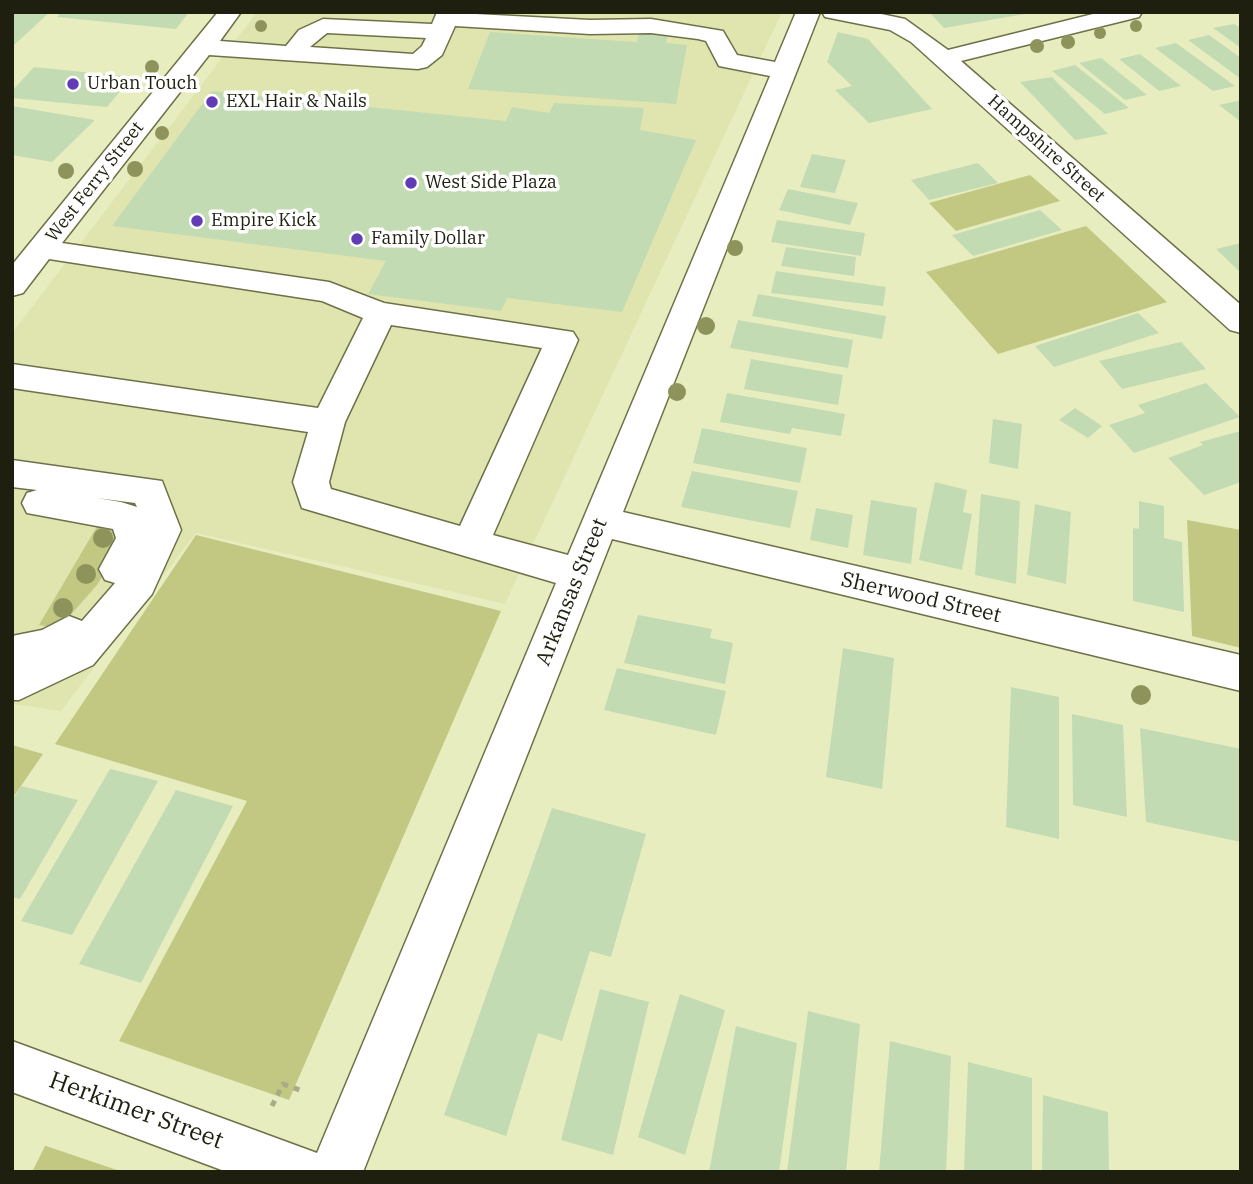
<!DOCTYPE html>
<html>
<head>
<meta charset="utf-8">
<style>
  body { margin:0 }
  #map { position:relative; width:1253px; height:1184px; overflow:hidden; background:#e8edc0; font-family:"IBM Plex Serif",serif }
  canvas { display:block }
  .frame { position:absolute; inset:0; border:14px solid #1e1f0e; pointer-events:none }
</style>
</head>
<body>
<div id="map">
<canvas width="1253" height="1184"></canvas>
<div class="frame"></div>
</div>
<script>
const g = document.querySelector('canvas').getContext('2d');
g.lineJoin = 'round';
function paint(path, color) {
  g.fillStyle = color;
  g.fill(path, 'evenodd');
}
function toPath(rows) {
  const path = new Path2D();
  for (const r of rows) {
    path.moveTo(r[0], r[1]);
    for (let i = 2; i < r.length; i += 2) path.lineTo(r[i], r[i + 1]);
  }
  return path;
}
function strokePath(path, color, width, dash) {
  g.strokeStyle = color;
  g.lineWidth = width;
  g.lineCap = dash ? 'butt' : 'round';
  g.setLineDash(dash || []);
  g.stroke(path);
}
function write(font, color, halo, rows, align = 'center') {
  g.font = font + ' "IBM Plex Serif",serif';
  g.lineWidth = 7;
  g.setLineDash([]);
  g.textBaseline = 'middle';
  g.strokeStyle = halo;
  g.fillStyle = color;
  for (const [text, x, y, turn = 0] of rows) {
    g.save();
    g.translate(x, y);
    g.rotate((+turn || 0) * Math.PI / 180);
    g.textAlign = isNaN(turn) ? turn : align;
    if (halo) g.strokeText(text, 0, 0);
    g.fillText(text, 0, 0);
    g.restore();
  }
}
paint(toPath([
  [257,12,782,12,505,604,196,533,61,711,12,704,12,333]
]), '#e0e5b0');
paint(toPath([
  [1030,175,1060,201,956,231,929,203],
  [1086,226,1167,302,998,354,926,272],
  [1187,520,1241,530,1241,648,1192,636],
  [99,523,118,526,122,544,97,585,59,628,39,625],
  [196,535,501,611,289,1100,119,1041,247,801,55,744],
  [12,745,43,754,12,799],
  [45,1146,46,1146,123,1172,32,1172]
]), '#c2c882');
paint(toPath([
  [12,12,50,12,12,47],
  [61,12,189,12,176,29,57,17],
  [929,12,1024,12,1025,14,944,28],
  [1234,24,1241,28,1241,48,1213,28],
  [640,29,668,31,666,43,687,45,676,104,468,89,490,32,637,42],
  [838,32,868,39,932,109,869,123,835,90,852,86,827,62],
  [1209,35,1241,58,1241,79,1188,40],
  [1176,43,1235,86,1213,91,1155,48],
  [1140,54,1181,86,1159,91,1119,59],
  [1101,58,1147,95,1125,100,1079,63],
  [1075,65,1129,108,1105,114,1052,71],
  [34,67,132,77,107,107,12,98,12,91],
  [1052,77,1108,134,1075,140,1020,82],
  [212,91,506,121,512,107,549,113,554,103,644,108,640,130,696,140,622,312,507,298,501,311,368,294,386,261,112,226],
  [1241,100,1241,122,1219,105],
  [12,106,95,120,52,162,12,155],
  [812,154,846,160,835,193,800,187],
  [978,163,998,183,929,200,911,180],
  [788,189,858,203,850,225,779,210],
  [1040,210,1062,230,973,256,952,235],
  [777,220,865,233,861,256,771,242],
  [1241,243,1241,273,1216,249],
  [786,247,856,257,854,276,781,266],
  [776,271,886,287,883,306,771,293],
  [758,294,886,316,882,339,752,316],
  [1138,313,1159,333,1054,367,1035,346],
  [738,320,853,340,848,368,730,348],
  [1181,342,1206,369,1122,389,1099,361],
  [751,359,843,375,838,405,744,389],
  [1206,383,1240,417,1134,453,1109,425,1145,413,1138,405],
  [727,393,845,414,841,436,792,428,790,434,720,422],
  [1075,408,1102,426,1088,438,1059,420],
  [993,419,1022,424,1018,469,989,463],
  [702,428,807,448,800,483,693,463],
  [1241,431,1241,482,1204,495,1168,458,1203,445,1200,442],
  [692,471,798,491,790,528,681,507],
  [935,482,967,490,963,512,972,514,962,570,919,560],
  [981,494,1020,501,1016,584,975,575],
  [871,500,917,508,911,564,863,555],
  [1139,501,1164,506,1164,538,1182,542,1184,612,1133,601,1133,528,1139,529],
  [1035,504,1071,512,1066,584,1027,575],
  [816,508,853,515,848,548,810,540],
  [638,615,712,629,710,638,733,643,725,684,624,663],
  [843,648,894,658,882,789,826,777],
  [617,668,726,691,716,735,604,710],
  [1011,687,1059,697,1059,839,1006,827],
  [1072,714,1123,725,1127,817,1073,805],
  [1140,728,1241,749,1241,842,1146,822],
  [110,769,158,781,72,935,21,921],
  [21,786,78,800,20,899,12,897,12,801],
  [176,790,233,806,141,983,79,964],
  [552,808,646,834,611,957,590,951,562,1041,538,1033,506,1136,444,1115],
  [600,989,649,1002,613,1155,561,1140],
  [680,994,725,1010,685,1155,638,1137],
  [808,1011,860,1024,846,1172,787,1172],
  [736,1026,797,1043,779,1172,709,1172],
  [890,1041,951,1056,946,1172,879,1172],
  [968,1062,1032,1078,1032,1172,964,1172],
  [1043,1095,1108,1112,1109,1172,1042,1172]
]), '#c3dbb3');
const minor = toPath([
  [218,12,241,12,220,41,286,46,299,30,323,19,432,24,437,12,590,20,651,19,723,31,737,55,775,62,796,12,820,12,623,512,1241,655,1241,691,612,539,363,1172,227,1172,12,1092,12,1041,317,1153,556,583,302,508,293,482,308,432,12,388,12,364,318,408,363,318,322,301,49,259,23,293,12,296,12,265,218,12],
  [455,26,590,34,651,33,698,39,706,41,719,66,770,76,568,555,493,535,578,340,573,332,384,303,329,282,62,243,209,55,418,69,427,67,442,55,455,26],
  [327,33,426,38,422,46,413,54,310,47,327,33],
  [391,325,542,348,460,526,331,489,329,482,345,422,391,325],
  [822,12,872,12,905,19,948,50,1101,12,1142,12,1139,17,961,61,1241,305,1241,333,1230,330,911,42,890,30,825,17,822,12],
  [12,460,162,481,181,530,152,594,93,665,19,700,12,700,12,636,42,630,69,616,82,621,115,583,105,580,99,569,116,538,113,529,27,513,22,503,27,493,37,490,12,487,12,460],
  [97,498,135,503,137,507,121,502,97,498]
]);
strokePath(minor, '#6e7148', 3);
strokePath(toPath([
  [272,1106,283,1084,305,1092]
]), '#a8ab87', 5, [6, 6]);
paint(minor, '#fff');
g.fillStyle = '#8e925b';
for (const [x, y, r] of [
  [261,26,6],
  [1136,26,6],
  [1100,33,6],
  [1068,42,7],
  [1037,46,7],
  [152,67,7],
  [162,133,7],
  [135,169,8],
  [66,171,8],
  [735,248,8],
  [706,326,9],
  [677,392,9],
  [103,538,10],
  [86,574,10],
  [63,608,10],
  [1141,695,10]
]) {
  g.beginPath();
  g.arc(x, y, r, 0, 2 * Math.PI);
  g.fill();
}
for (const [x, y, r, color] of [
  [73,84,7,"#613cb4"],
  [212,102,7,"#613cb4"],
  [411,183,7,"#613cb4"],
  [197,221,7,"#613cb4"],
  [357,239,7,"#613cb4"]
]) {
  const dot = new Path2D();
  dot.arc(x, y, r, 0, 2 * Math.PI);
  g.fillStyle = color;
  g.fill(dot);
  strokePath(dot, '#fff', 2.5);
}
write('18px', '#1e1f0e', '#fff', [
  ["Urban Touch",87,84],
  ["EXL Hair & Nails",226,102],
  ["West Side Plaza",425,183],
  ["Empire Kick",211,221],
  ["Family Dollar",371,239]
], 'left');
write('18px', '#1e1f0e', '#fff', [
  ["Hampshire Street",1046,149,42],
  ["West Ferry Street",95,182,-52]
]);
write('21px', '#1e1f0e', '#fff', [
  ["Arkansas Street",572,592,-68],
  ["Sherwood Street",921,598,13]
]);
write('24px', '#1e1f0e', '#fff', [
  ["Herkimer Street",136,1111,20]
]);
</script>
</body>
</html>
